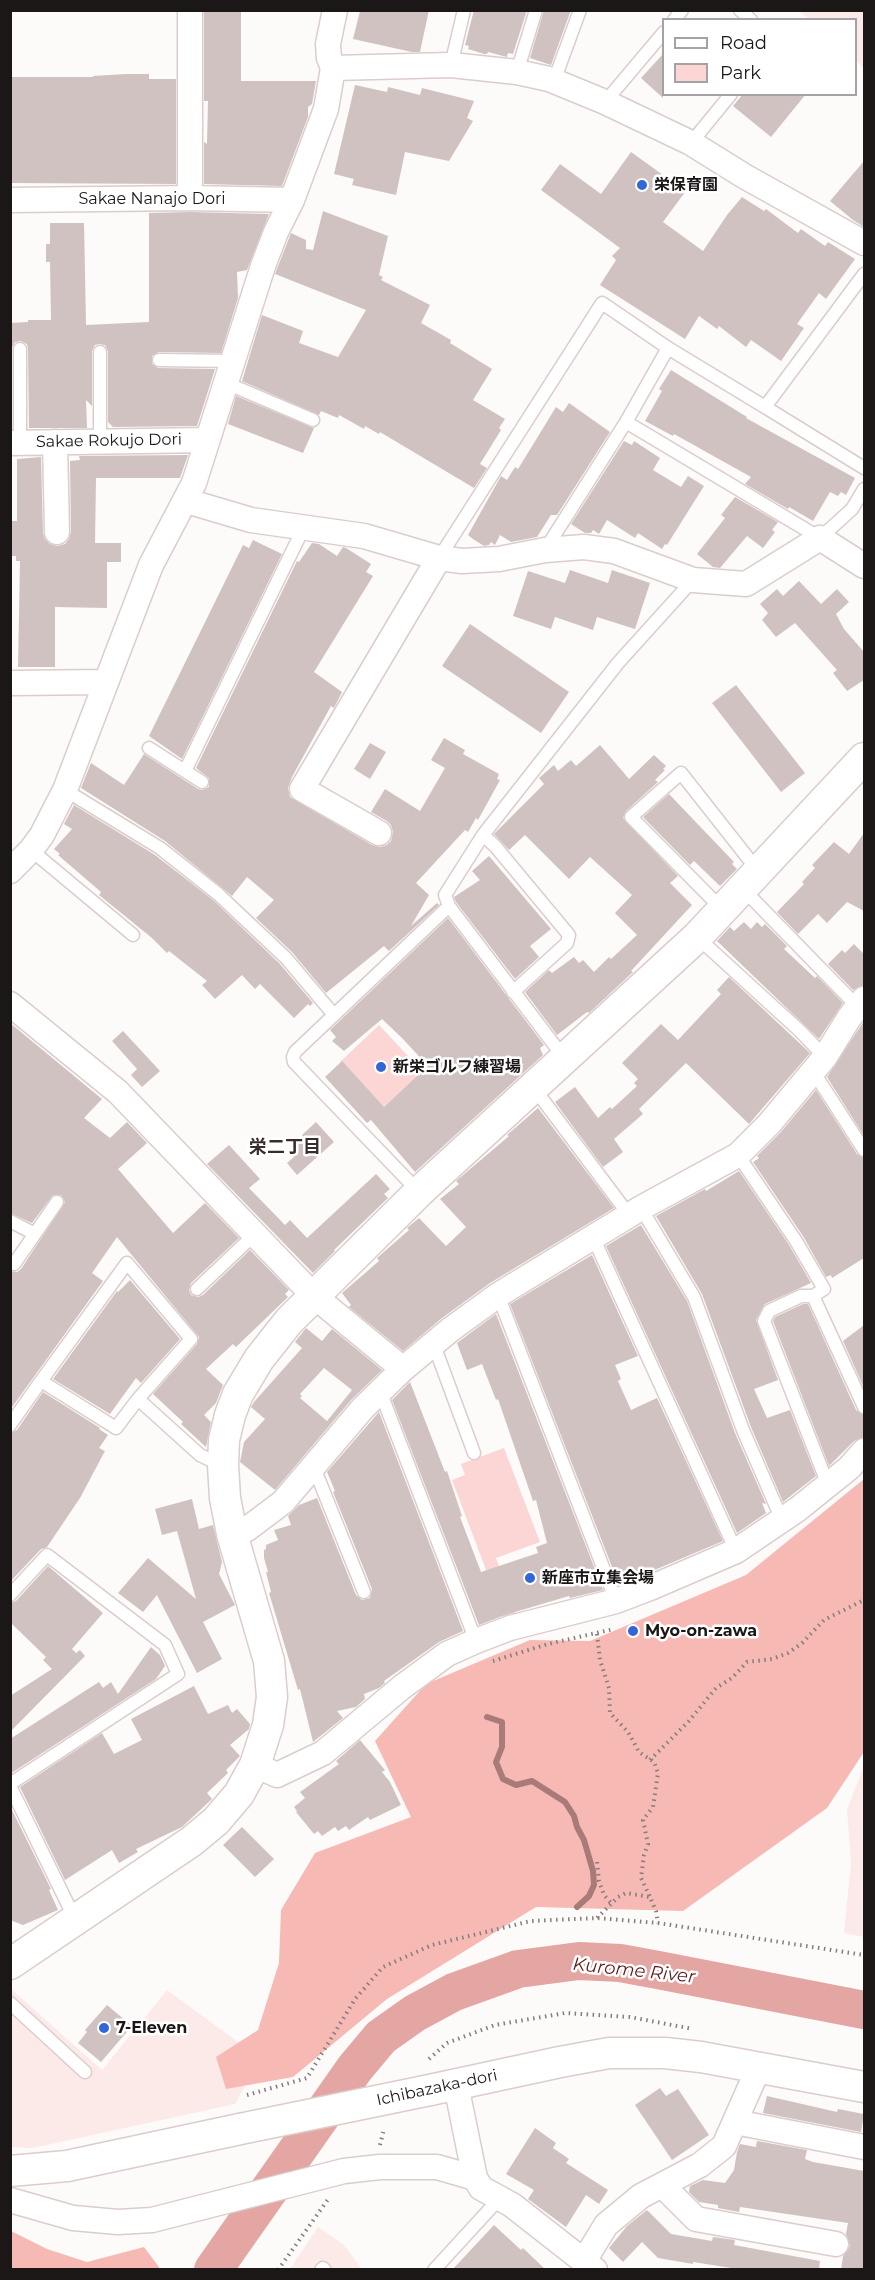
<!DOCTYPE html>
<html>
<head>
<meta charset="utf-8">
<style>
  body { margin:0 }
  #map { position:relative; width:875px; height:2280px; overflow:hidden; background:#fdfafa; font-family:Montserrat,sans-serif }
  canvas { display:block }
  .frame { position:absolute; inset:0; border:12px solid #1c1717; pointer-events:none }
  .legend { position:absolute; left:662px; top:18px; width:195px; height:78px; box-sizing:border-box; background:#fff; border:2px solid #a4a2a2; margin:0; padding:8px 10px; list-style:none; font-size:18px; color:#1c1717 }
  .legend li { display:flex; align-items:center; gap:12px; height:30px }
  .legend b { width:30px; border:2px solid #a4a2a2 }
</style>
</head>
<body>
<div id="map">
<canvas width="875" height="2280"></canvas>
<div class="frame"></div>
<ul class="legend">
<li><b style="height:8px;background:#fff"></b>Road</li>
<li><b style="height:16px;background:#fbd6d4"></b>Park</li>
</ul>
</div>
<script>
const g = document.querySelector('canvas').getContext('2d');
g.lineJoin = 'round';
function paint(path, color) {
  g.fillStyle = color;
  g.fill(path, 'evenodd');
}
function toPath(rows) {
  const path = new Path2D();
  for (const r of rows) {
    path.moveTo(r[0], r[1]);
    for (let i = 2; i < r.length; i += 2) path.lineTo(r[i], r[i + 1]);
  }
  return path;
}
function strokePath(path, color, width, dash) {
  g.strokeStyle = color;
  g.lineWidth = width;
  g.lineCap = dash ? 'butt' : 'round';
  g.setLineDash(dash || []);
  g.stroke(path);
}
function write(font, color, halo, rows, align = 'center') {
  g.font = font + ' Montserrat,"Noto Sans JP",sans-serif';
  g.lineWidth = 5;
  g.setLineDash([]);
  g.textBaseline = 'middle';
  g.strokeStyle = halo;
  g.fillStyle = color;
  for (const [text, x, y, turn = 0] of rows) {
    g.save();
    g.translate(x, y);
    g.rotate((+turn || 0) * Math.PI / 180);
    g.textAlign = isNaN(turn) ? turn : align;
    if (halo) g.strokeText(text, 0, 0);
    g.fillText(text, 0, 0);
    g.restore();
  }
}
paint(toPath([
  [799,11,864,11,864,69,856,60,856,20,809,19],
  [864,1766,864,1937,844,1933,851,1862,847,1810],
  [10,1988,102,2070,167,1990,260,2058,235,2104,33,2148,11,2147],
  [318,2227,344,2245,362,2269,289,2270]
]), '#fceae8');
paint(toPath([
  [379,1025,423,1072,383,1108,340,1062],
  [504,1448,540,1542,496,1558,516,1615,505,1620,452,1480,465,1475,461,1464]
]), '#fbd6d4');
paint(toPath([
  [864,1479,864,1752,827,1808,683,1911,536,1907,387,1999,293,2077,226,2089,216,2057,258,2030,279,1963,281,1910,315,1853,411,1817,375,1741,426,1684,530,1640,590,1641,746,1575],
  [11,2231,47,2249,87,2262,144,2247,159,2267,158,2270,11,2269]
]), '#f7b9b4');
strokePath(toPath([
  [487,1717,502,1722,502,1747,496,1762,503,1779,516,1785,532,1781,565,1802,574,1816,577,1827,584,1840,593,1871,594,1885,589,1896,577,1907],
  [579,1950,579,1961]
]), '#a87b78', 6);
strokePath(toPath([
  [213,2270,355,2068,381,2037,415,2013,454,1992,518,1969,579,1961,620,1963,658,1970,864,2010]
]), '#e4a6a2', 38);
paint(toPath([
  [204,10,241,10,241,81,316,81,312,104,308,107,308,117,282,186,204,184,204,142,207,144,208,101,204,101],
  [429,10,420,52,412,52,353,39,360,11],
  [474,10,527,10,513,54,508,53,507,57,488,52,487,54,484,54,468,49,469,46,465,45],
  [544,10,571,10,551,65,530,58],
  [663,54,663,98,641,78],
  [126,74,149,74,149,79,176,79,176,184,10,183,10,77,93,77,93,76],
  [355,85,387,92,388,87,420,95,422,88,474,101,467,118,473,121,449,161,405,152,396,195,352,185,354,179,334,174],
  [743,94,806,94,771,137,733,106],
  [631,152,663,175,688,188,663,222,703,251,727,215,742,197,764,211,766,209,798,233,801,229,825,246,828,242,855,259,826,299,819,293,797,324,804,328,781,361,751,340,746,347,719,326,717,329,699,316,685,339,600,285,616,260,612,256,620,248,541,190,560,164,601,194],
  [864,161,864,227,853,220,830,201],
  [323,211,388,236,379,275,383,277,381,280,430,305,421,323,451,340,450,343,492,369,473,400,505,419,499,428,501,430,480,464,487,468,474,488,380,432,379,434,365,426,364,429,339,415,338,418,321,411,319,415,242,381,262,315,303,331,299,343,338,357,366,310,275,274,291,233,306,240,306,249,313,250],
  [190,212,269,214,247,270,237,272,238,298,221,353,159,352,152,356,152,364,158,368,215,369,197,426,113,427,108,422,108,351,105,345,99,344,95,345,92,351,92,406,86,400,87,428,29,428,28,349,27,344,21,341,15,342,12,348,10,402,10,323,28,322,28,320,51,320,50,262,46,262,46,244,50,244,50,223,84,223,86,325,149,322,149,213],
  [671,370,747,417,746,418,855,478,846,495,841,492,838,496,830,492,813,521,789,507,788,509,745,484,751,477,674,434,673,436,645,421,662,391,659,389],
  [236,396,314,428,303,453,228,424],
  [569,403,610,432,557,515,551,515,537,537,511,542,500,535,495,545,491,542,489,545,484,546,473,539,468,535,501,476,507,480,515,467,518,469,556,407,563,412],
  [624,441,632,445,634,441,660,458,653,470,681,487,688,476,704,486,667,545,665,544,662,549,638,533,635,538,607,520,599,534,593,530,591,533,585,533,571,524],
  [188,455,180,478,96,478,95,543,121,543,121,562,107,562,107,608,55,607,55,667,18,667,20,561,16,561,16,556,10,556,10,521,17,521,17,459,41,457,43,533,45,539,50,544,57,546,65,544,69,539,71,532,70,461,80,460,79,456],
  [735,497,778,522,772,530,775,532,763,548,747,536,720,568,713,567,697,554,725,518,721,515],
  [253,540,282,554,182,759,149,736,243,545,249,548],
  [312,543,319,544,337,556,343,547,346,548,371,564,366,572,373,576,314,672,342,692,334,708,331,706,292,777,288,788,290,797,372,845,380,847,387,845,391,841,393,832,391,825,387,821,371,812,385,789,420,811,445,768,431,760,444,738,465,750,463,754,499,774,497,779,500,780,478,820,476,818,468,832,465,830,416,883,429,895,411,926,437,903,439,905,389,951,384,946,326,993,292,952,256,918,274,900,247,877,232,896,165,841,81,788,91,763,124,785,144,754,198,789,202,790,209,787,209,778,196,768,297,561,299,562],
  [570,570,608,583,612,570,650,583,635,629,597,617,593,630,555,617,551,629,513,616,528,571,565,583],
  [799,581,821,604,837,589,849,602,836,614,844,629,864,652,864,680,847,691,833,673,837,670,795,623,776,637,762,620,768,613,760,604,777,589,783,596],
  [470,624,569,692,541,733,442,666],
  [736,685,805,773,781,792,712,703],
  [370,743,386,752,370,779,354,769],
  [600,745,629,779,654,755,666,766,663,769,665,770,655,780,658,782,626,811,623,818,678,876,670,883,692,905,631,971,633,972,589,1013,587,1012,557,1035,525,992,549,970,552,973,574,957,579,963,583,960,594,972,609,957,611,959,637,935,615,913,632,895,590,857,569,879,525,835,509,850,494,834,544,784,539,778,554,765,558,771,571,760,576,766],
  [669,794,734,862,732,864,737,869,720,886,694,861,690,865,643,817],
  [74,805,155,855,213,900,280,964,313,1003,310,1006,308,1004,294,1018,260,984,255,989,242,975,215,999,202,985,207,981,169,951,167,953,152,938,99,895,101,892,58,855,60,854,54,849,72,829,64,824],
  [864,833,864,911,847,902,827,923,818,914,798,934,777,912,804,884,802,882,815,868,812,865,834,842,849,854],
  [489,856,551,929,530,946,539,957,515,979,456,902,454,897,480,880,472,871],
  [448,918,544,1045,540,1048,543,1055,415,1172,371,1120,367,1123,325,1077,342,1061,384,1107,428,1066,402,1038,382,1019,344,1051,332,1041,336,1037,330,1030],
  [744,922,751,929,757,922,762,927,765,924,787,946,784,949,815,978,817,976,843,1003,819,1039,717,941,730,927,734,931],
  [854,944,864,954,864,985,853,990,828,964,842,950,845,953],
  [729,977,810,1053,749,1124,686,1063,639,1109,643,1114,614,1139,623,1152,603,1167,555,1102,575,1087,598,1118,610,1107,612,1109,637,1086,634,1083,638,1079,622,1063,661,1024,678,1040,721,994,717,990],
  [864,1021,864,1136,827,1077],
  [10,1023,102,1099,84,1118,110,1138,127,1122,147,1143,118,1169,173,1233,205,1203,239,1238,191,1283,189,1290,191,1295,198,1297,203,1295,250,1250,289,1290,285,1294,288,1297,236,1347,233,1344,206,1369,223,1385,216,1403,204,1415,211,1422,206,1447,181,1424,183,1422,153,1394,197,1344,199,1337,117,1237,92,1273,103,1281,10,1410,10,1271,17,1272,21,1269,65,1202,61,1195,53,1195,32,1223,10,1213],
  [123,1031,160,1071,142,1087,131,1075,137,1069,112,1041],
  [816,1090,857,1154,864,1158,864,1258,832,1278,831,1275,826,1277,803,1236,753,1162,759,1158,757,1156,780,1133],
  [538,1108,614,1208,490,1283,442,1318,403,1351,349,1307,351,1305,342,1293,379,1261,377,1258,409,1230,407,1228,419,1218,446,1246,466,1227,440,1199,459,1184,456,1181,509,1136,507,1135],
  [316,1122,334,1142,297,1175,287,1163,294,1157,289,1151,304,1138,302,1135],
  [229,1145,260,1179,249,1188,285,1225,290,1220,307,1238,376,1174,390,1189,384,1194,388,1198,334,1250,335,1251,313,1273,207,1164],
  [739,1171,789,1245,811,1283,765,1304,756,1320,778,1380,754,1389,767,1418,790,1410,816,1476,783,1502,751,1427,702,1294,656,1216,705,1189,706,1191],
  [641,1225,687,1301,735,1433,766,1504,762,1503,766,1513,737,1533,606,1246],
  [592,1255,638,1356,615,1365,621,1379,618,1381,631,1410,657,1398,723,1541,619,1585,510,1304],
  [130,1280,180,1339,141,1383,136,1378,110,1414,53,1379,117,1291,118,1292],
  [803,1304,808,1304,856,1410,864,1415,864,1437,854,1441,829,1466,773,1321,775,1317],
  [496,1314,603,1590,570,1598,569,1596,505,1615,479,1625,392,1400,410,1382,445,1472,447,1471,462,1516,460,1517,481,1572,538,1553,536,1547,547,1543,536,1500,533,1501,498,1399,496,1400,482,1364,467,1370,457,1343],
  [864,1325,864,1388,843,1341],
  [306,1328,322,1341,332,1329,382,1370,352,1399,275,1490,240,1462,244,1442,265,1419,251,1407,254,1402,302,1348,295,1342],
  [324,1368,352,1390,327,1421,300,1398,302,1396,300,1394],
  [43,1392,100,1428,99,1429,108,1435,99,1448,105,1451,80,1498,47,1547,41,1549,10,1582,10,1433,17,1430],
  [379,1412,463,1631,439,1642,384,1681,385,1683,379,1688,364,1694,365,1699,356,1707,337,1711,343,1718,313,1742,300,1689,298,1690,269,1593,271,1592,266,1572,268,1572,264,1558,264,1550,266,1549,266,1545,278,1540,274,1530,291,1525,288,1516,299,1505,317,1498,356,1595,362,1600,370,1598,372,1589,333,1492,335,1491,327,1472],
  [192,1499,199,1529,213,1525,222,1562,219,1574,235,1605,203,1622,222,1659,197,1673,157,1595,143,1612,118,1593,148,1558,196,1599,177,1531,162,1535,155,1509],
  [48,1566,103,1613,72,1649,76,1653,80,1650,85,1656,10,1732,10,1696,52,1669,43,1660,46,1657,10,1622,10,1603,16,1601],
  [151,1647,160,1655,165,1666,156,1679,10,1774,10,1739,99,1682,103,1688,111,1682,118,1694],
  [194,1686,208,1714,228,1705,232,1713,237,1709,250,1724,249,1729,230,1745,240,1756,226,1770,228,1773,207,1793,212,1799,182,1827,136,1849,138,1852,119,1863,112,1850,65,1880,20,1787,102,1733,114,1754,142,1740,131,1719],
  [360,1740,385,1770,382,1772,390,1782,401,1805,370,1820,368,1817,349,1830,346,1826,338,1831,335,1827,322,1836,318,1831,314,1834,296,1812,297,1811,294,1807,305,1798,300,1792,339,1764,336,1761],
  [10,1806,51,1889,49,1890,58,1910,23,1925,10,1920],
  [242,1827,274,1859,255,1877,223,1845],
  [107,2005,132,2026,101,2062,78,2043,87,2032,85,2030],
  [660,2088,666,2096,678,2089,709,2135,672,2160,635,2105],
  [767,2096,837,2112,838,2109,864,2114,861,2132,763,2113],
  [535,2128,556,2143,553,2148,569,2159,566,2163,608,2190,599,2204,586,2195,566,2227,528,2199,534,2190,506,2174],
  [757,2141,807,2150,805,2159,813,2162,864,2171,864,2270,841,2270,843,2256,850,2246,846,2234,848,2223,740,2207,739,2212,718,2208,718,2205,699,2202,689,2192,690,2186,703,2180,725,2183,734,2170,737,2152,740,2144,756,2147],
  [647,2210,671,2234,712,2241,713,2237,735,2240,734,2245,820,2261,819,2270,744,2270,693,2262,693,2264,658,2258,642,2242,623,2262,609,2248,627,2226],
  [494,2225,521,2250,523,2248,546,2270,452,2270]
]), '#d0c2c1');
const service = toPath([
  [740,10,751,20],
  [674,20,682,10],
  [451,65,464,10],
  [517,72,536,10],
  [554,81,580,10],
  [605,102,664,32],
  [691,143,731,94],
  [864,274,765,407,864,468],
  [20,349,20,443],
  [159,360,234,361],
  [226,383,313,420],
  [626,422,668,348],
  [100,441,100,352],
  [545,550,626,422,820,538,852,509,864,489],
  [439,558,602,303,668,348,765,407],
  [149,748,202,782],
  [185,771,304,527],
  [65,790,160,848,218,894,286,958,334,1015],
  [483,835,495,846,569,935,567,943,513,992],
  [31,850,133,935],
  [743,889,858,1007],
  [449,906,565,1059],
  [722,909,631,817,681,773,759,872],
  [697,937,800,1031,825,1057],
  [813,1071,864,1150],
  [534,1088,629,1215],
  [738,1155,796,1241,824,1289,813,1296,864,1407],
  [419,1192,294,1062,293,1057,295,1052,449,906,445,895,483,835,618,663,693,580],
  [641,1208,694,1297,743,1430,782,1520],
  [10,1221,35,1234],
  [593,1237,736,1551],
  [14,1264,57,1202],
  [197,1289,255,1234],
  [498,1295,616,1601],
  [813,1296,801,1296,769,1311,764,1321,828,1485],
  [434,1345,474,1453],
  [380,1391,476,1641],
  [138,1399,200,1455,221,1465],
  [10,1425,41,1381,127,1263,191,1339,138,1399,116,1428,41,1381],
  [313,1465,364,1592],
  [10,1595,47,1555,165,1645,178,1674,10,1784],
  [10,1786,75,1919],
  [10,2003,85,2072],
  [321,2270,323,2268,325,2270],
  [434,2270,499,2199]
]);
const minor = toPath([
  [190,10,190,198],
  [333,68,451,65,517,72,549,79,605,102,691,143,744,176,864,243],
  [10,200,190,198,292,200],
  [55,442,57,532],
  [10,443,207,440],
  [187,501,251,520,364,536,439,558,462,561,499,559,545,550,584,547,614,551,693,580,746,584,820,538,864,566],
  [10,683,105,682],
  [379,833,302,789,439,558],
  [10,871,31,850,42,835,65,790,151,565,194,483,263,266,276,232,292,200,326,109,333,68,329,58,328,44,335,10],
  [10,1004,118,1092,314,1296,403,1369],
  [232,1534,247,1529,283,1502,363,1408,403,1369,450,1330,498,1295,641,1208,738,1155,769,1124,825,1057,849,1018,864,999],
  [255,1765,277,1775,323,1753,402,1687,447,1654,476,1641,510,1628,616,1601,650,1588,736,1551,798,1509,849,1468,864,1451],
  [456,2085,475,2178,481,2188,512,2205,595,2270],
  [735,2122,864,2147],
  [662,2185,696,2219,836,2244],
  [10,2200,73,2218,118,2222,152,2220,344,2171,380,2167,437,2167,475,2178],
  [584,2261,606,2225,641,2196,700,2165,724,2146,759,2067]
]);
const tertiary = toPath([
  [10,1964,192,1841,216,1821,239,1794,255,1765,268,1725,272,1697,269,1661,232,1534,225,1498,223,1465,224,1440,230,1415,238,1394,259,1359,289,1321,419,1192,697,937,864,758],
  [430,2090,560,2062,609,2053,665,2053,701,2057,864,2087],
  [10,2171,67,2166,240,2129]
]);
strokePath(service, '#dbcdcc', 15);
strokePath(minor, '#dbcdcc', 27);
strokePath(tertiary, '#dbcdcc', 33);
strokePath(toPath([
  [597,1634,600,1660,609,1688,610,1713,628,1732,639,1752,654,1762,658,1773,653,1807,643,1820,648,1844,644,1855,641,1878,650,1897],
  [493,1661,548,1644,614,1629],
  [650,1760,689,1721,716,1688,732,1678,747,1662,772,1659,788,1653,802,1643,824,1620,864,1600],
  [597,1862,599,1881,604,1895,612,1904],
  [597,1918,618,1897,626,1893,650,1897,656,1911,658,1923],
  [429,2059,447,2043,495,2025,565,2013,630,2017,693,2029],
  [247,2095,307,2078,355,1999,383,1967,432,1945,531,1921,597,1918,658,1923,864,1955],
  [380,2145,384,2129],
  [278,2270,329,2198]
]), '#827e7e', 4, [1.5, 4.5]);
strokePath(service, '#fff', 12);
strokePath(minor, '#fff', 24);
strokePath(tertiary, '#fff', 30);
const tertiaryBridge = toPath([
  [240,2129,430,2090]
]);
strokePath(tertiaryBridge, '#dbcdcc', 33, []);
strokePath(tertiaryBridge, '#fff', 30);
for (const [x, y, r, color] of [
  [642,185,6,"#3167d6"],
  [381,1067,6,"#3167d6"],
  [530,1578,6,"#3167d6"],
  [633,1631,6,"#3167d6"],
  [104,2028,6,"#3167d6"]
]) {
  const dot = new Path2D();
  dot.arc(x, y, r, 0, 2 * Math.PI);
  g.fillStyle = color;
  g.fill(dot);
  strokePath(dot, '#fff', 2);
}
write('bold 16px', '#1c1717', '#fff', [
  ["栄保育園",654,185],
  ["新栄ゴルフ練習場",393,1067],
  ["新座市立集会場",542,1578],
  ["Myo-on-zawa",645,1631],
  ["7-Eleven",116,2028]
], 'left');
write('16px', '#1c1717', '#fff', [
  ["Sakae Nanajo Dori",152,199],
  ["Sakae Rokujo Dori",109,441,-1],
  ["Ichibazaka-dori",437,2088,-12]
]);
write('bold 18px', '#382d2c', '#fff', [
  ["栄二丁目",285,1148]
]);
write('italic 18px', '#60191b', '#fff', [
  ["Kurome River",634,1971,6]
]);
</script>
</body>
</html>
